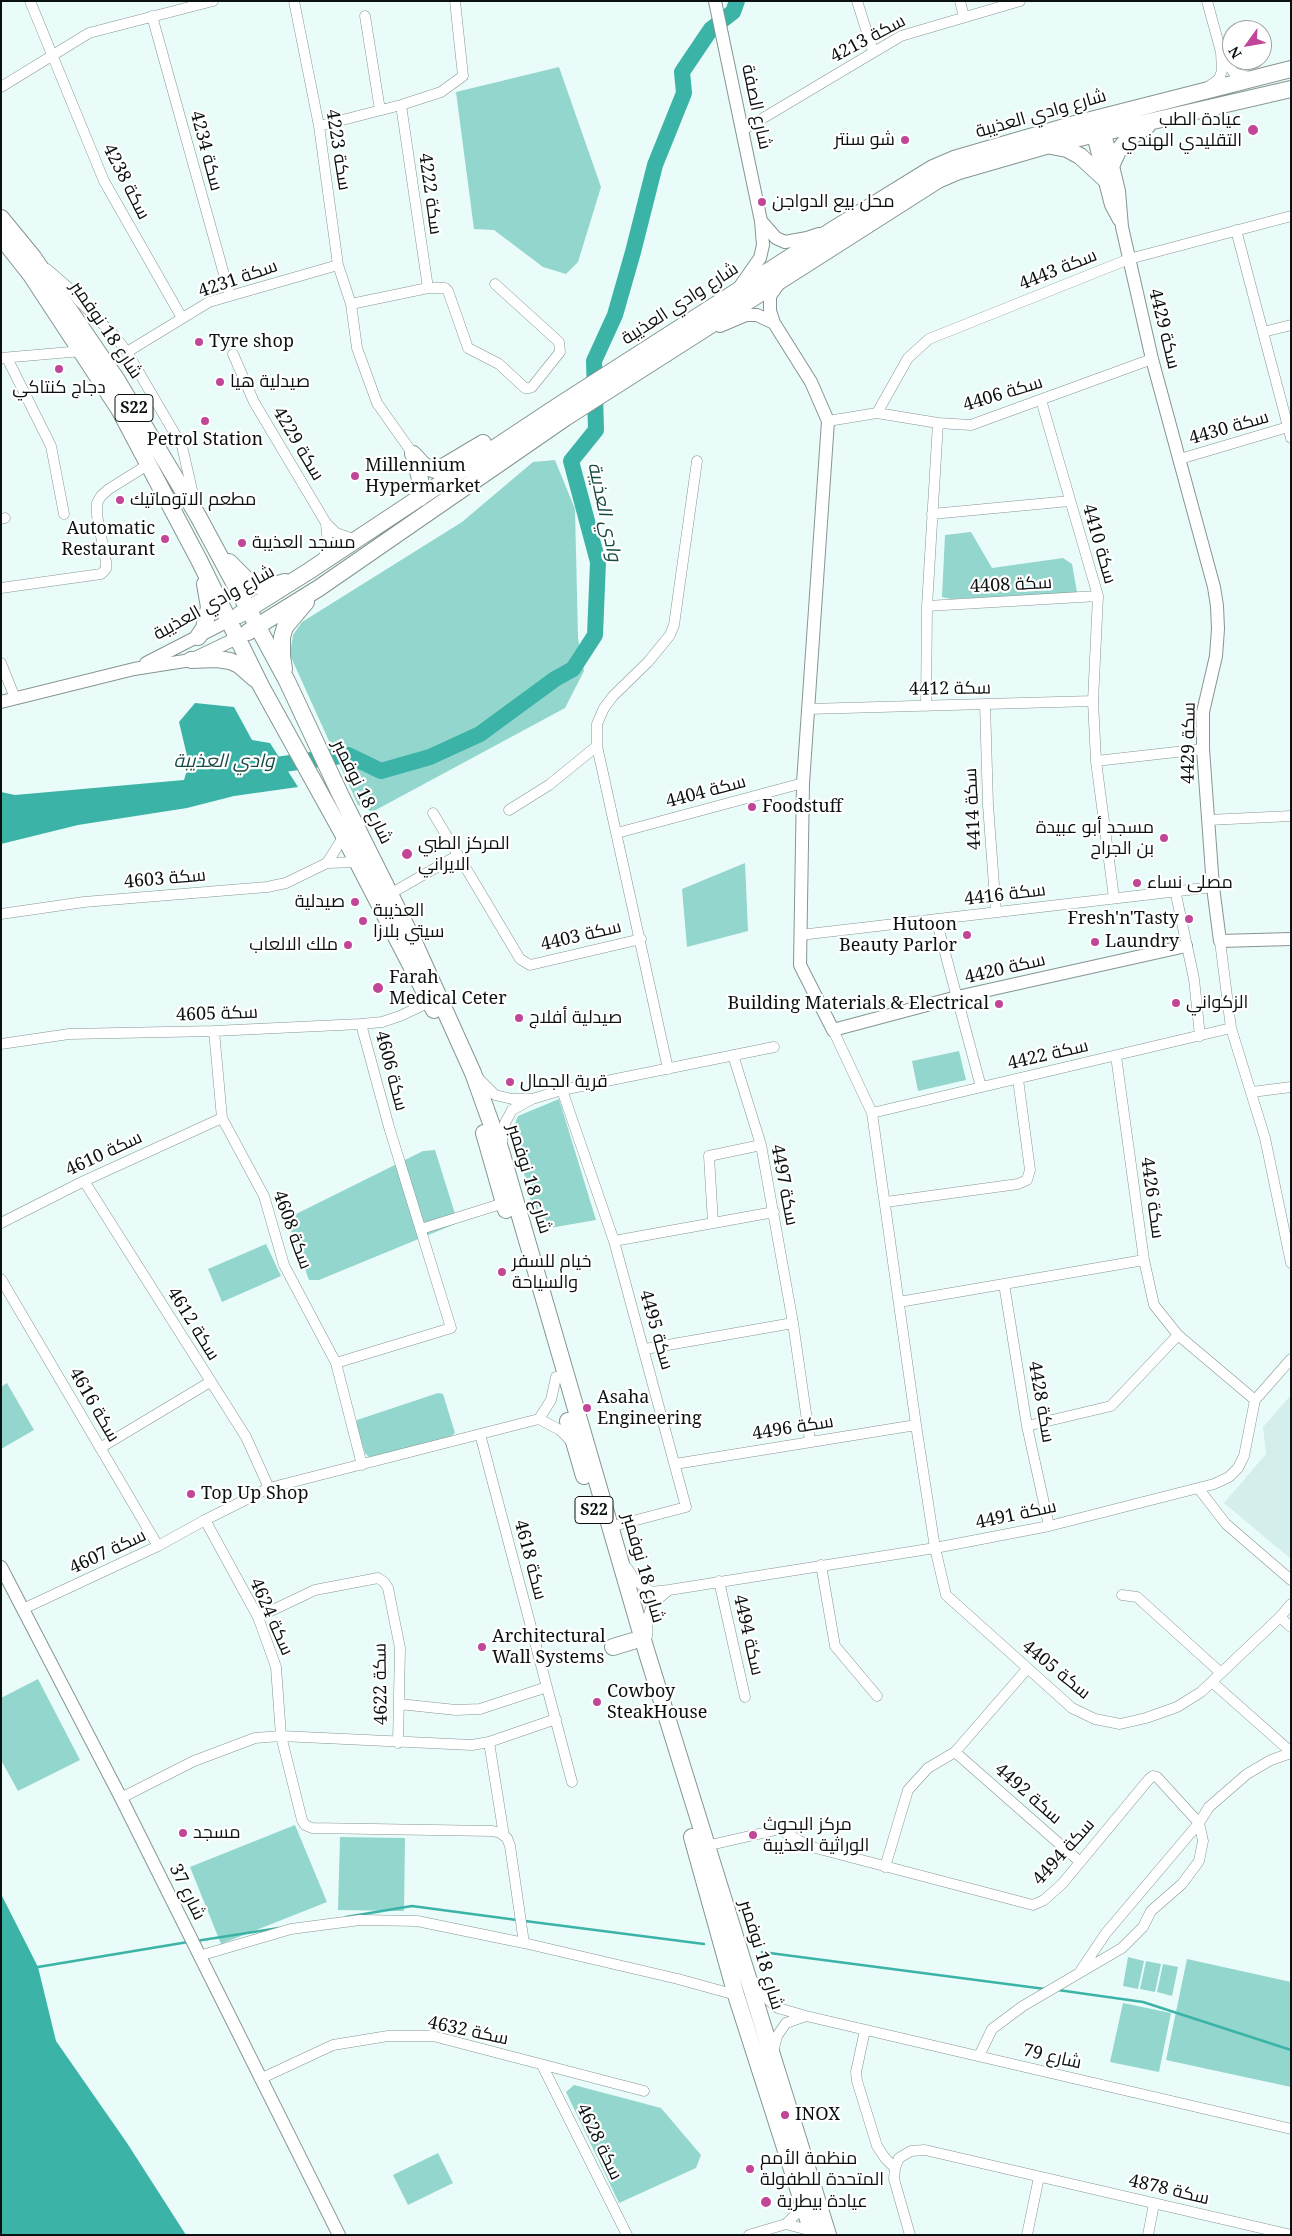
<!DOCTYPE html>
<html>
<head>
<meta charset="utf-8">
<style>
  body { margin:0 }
  #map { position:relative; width:1292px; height:2236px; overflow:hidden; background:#eafcf9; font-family:"Noto Serif",serif }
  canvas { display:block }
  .frame { position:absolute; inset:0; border:2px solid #0b1110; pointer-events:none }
  .north { position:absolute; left:1222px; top:20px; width:50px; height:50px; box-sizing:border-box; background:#fff; border:1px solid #9da09f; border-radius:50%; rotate:238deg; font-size:14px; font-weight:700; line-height:20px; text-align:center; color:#0b1110 }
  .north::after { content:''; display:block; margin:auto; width:18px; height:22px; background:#c14697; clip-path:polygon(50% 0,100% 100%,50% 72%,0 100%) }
</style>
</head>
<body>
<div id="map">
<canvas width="1292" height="2236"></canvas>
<div class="frame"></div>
<div class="north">N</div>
</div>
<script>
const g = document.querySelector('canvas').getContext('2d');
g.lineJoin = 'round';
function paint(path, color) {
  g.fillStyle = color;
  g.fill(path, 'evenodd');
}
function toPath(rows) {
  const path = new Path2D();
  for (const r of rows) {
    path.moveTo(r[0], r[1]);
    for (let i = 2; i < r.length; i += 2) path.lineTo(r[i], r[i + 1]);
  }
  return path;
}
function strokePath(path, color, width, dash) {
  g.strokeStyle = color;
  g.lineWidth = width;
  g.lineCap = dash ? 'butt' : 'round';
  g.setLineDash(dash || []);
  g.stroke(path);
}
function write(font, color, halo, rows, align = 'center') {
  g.font = font + ' "Noto Serif",Cairo,serif';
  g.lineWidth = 4.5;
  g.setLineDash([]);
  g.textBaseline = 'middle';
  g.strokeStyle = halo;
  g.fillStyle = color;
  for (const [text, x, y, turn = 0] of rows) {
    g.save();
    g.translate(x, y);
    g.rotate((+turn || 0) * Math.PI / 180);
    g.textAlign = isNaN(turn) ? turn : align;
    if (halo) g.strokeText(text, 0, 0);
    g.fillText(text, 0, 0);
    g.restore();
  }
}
paint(toPath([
  [1291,1395,1291,1559,1224,1503,1266,1454,1263,1427]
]), '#d4eeeb');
paint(toPath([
  [559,67,601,187,578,262,566,274,543,267,494,230,474,229,456,92],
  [555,460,575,509,578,638,584,671,565,708,372,812,358,805,290,655,293,635,302,622,462,522,533,462],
  [971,532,992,568,1063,558,1072,564,1077,592,1072,594,951,599,942,597,945,535],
  [745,863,748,931,687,947,682,889],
  [959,1051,966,1080,918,1091,912,1061],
  [559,1099,596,1220,538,1230,513,1129,518,1116],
  [435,1150,456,1217,455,1224,319,1280,309,1280,289,1225,292,1216,423,1151],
  [266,1244,281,1276,222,1302,208,1269],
  [7,1383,34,1430,1,1449,1,1387],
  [438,1393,443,1394,455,1433,450,1437,370,1458,365,1453,356,1424,357,1420],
  [38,1679,80,1760,18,1791,1,1760,1,1698],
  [295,1825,327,1902,221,1944,190,1867],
  [340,1837,405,1838,404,1911,338,1910],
  [1128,1957,1144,1961,1138,1989,1123,1986],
  [1187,1959,1291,1982,1291,2087,1166,2060],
  [1146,1961,1161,1964,1155,1992,1140,1989],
  [1163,1964,1178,1967,1172,1996,1157,1992],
  [1123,2003,1171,2013,1159,2072,1110,2062],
  [574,2085,661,2108,701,2155,696,2168,619,2203,566,2092],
  [438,2153,453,2183,408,2205,393,2175]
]), '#93d6cd');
paint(toPath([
  [195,703,234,707,252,740,270,743,298,787,234,796,187,808,78,825,1,844,1,792,15,795,184,780,189,764,179,722],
  [1,1894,38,1967,56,2041,127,2143,186,2235,1,2235]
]), '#3bb3a7');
strokePath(toPath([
  [346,1917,412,1906,517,1920],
  [525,1921,704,1944],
  [196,1941,279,1928],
  [762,1952,1045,1989],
  [38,1967,188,1942],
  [1058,1990,1143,2002,1291,2050]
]), '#3bb3a7', 2.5);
strokePath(toPath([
  [262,767,348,755,381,771,430,757,480,734,555,679,573,669,595,635,598,562,571,461,596,430,594,361,615,315,633,252,655,165,684,93,682,72,711,29,733,12,737,1]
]), '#3bb3a7', 16);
const minor = toPath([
  [30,1,104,181,182,318],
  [294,1,319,126,338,265,351,304,357,348,377,403,413,454],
  [857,1,873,51],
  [960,1,964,17],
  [1207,1,1221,52,1222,71,1219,79,1208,87],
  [152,16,230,296],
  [365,16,380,110],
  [1223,57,1234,73,1249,77],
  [1,87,89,33,213,1],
  [401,105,428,288],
  [319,126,401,105,441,92,463,76,455,1],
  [743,130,901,36,1020,1],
  [1236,230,1291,438],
  [47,269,70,289,80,302,114,335,127,352,182,446,195,503],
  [351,304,428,288,445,288,448,291,468,348,499,364,525,388,529,388,532,387,560,352,559,342,495,284],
  [1263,332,1291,325],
  [127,352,209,302,338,265],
  [233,354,254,402,326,523,336,533,356,540],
  [1,358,82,351],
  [7,358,51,446,64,514],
  [1041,400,1098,596,1093,701,1096,761,1114,898],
  [877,413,908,358,929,339,1129,259,1291,216],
  [828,421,877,413,938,423,971,425,1152,359],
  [1180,459,1288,427],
  [932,514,1070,501],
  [1,519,5,518],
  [323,561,328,543,326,523],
  [1,588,101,574,106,569,106,562,97,515,97,503,101,496,109,489,149,464],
  [927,606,1098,596],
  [1,663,15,698],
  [985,704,988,805,996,912],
  [926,706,927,606,938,423],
  [808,709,1093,701],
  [1096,761,1203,749],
  [509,810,549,785,597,746],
  [433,813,520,959,530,965,641,939],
  [1208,820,1291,816],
  [617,833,803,783],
  [327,863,344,836],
  [1175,890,1194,979,1200,1036],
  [390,894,458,855],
  [1,914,84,902,267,887,286,883,327,863,357,862],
  [936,919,981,1087],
  [800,935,1213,887],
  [1220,941,1231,1028,1265,1138,1291,1263],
  [833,1030,872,1113,916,1425,935,1548,946,1595,1072,1708,1095,1719,1120,1724,1146,1718,1177,1707,1201,1692,1280,1617,1291,1604],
  [214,1031,222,1118,264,1196,284,1265,336,1363,362,1465],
  [1,1044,69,1034,214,1031,361,1024,382,1022,400,1016,430,1002],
  [733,1055,761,1145,793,1323,810,1441],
  [1116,1056,1144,1260,1154,1305,1178,1335,1255,1400],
  [668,1069,597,746,597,724,604,708,613,696,648,662,670,635,674,625,697,461],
  [478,1078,495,1095,512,1099,531,1099],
  [562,1090,614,1241,686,1507,610,1527],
  [1252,1092,1291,1087],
  [872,1113,1231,1028],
  [501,1147,505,1123,512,1110,532,1099,562,1090,774,1047],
  [84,1181,246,1437,269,1488],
  [886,1202,1018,1184,1027,1180,1030,1170,1018,1079],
  [1,1223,84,1181,222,1118],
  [713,1223,709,1156,761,1145],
  [421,1229,504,1203],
  [614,1241,774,1212],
  [1,1279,158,1546],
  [1004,1284,1027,1426,1049,1526],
  [899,1302,1144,1260],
  [645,1349,793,1323],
  [336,1363,451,1328,389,1127,361,1024],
  [539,1419,551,1400,556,1377],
  [1027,1426,1111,1406,1178,1335],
  [480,1434,572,1782],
  [100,1448,210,1382],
  [675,1464,916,1425],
  [1199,1489,1226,1524,1291,1580],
  [205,1520,258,1617,276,1667,281,1736,302,1820,305,1825,312,1828,493,1831,500,1833,507,1838,510,1846,524,1943],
  [821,1565,835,1646,877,1696],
  [627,1568,634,1579,651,1592,669,1590,652,1604,647,1622,647,1636],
  [719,1581,745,1697],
  [669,1590,935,1548,1049,1526,1214,1484,1229,1477,1238,1468,1244,1456,1255,1400,1291,1359],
  [1122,1595,1137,1597,1221,1673],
  [23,1609,158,1546,205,1520,269,1488,539,1419,560,1430,572,1442],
  [258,1617,315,1590,378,1578,384,1582,388,1588,400,1648,398,1743],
  [1280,1617,1291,1627],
  [1212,1682,1291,1752],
  [399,1704,456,1710,480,1709,547,1687],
  [489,1742,504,1836],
  [955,1752,1079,1861],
  [121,1798,194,1761,255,1738,281,1736,472,1745,489,1742,556,1719],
  [706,1846,780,1829,808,1846,1033,1905,1044,1900,1062,1884,1149,1779,1153,1776,1157,1777,1199,1823,1203,1841,1199,1861,1182,1884,1151,1911,1143,1927,1122,1948,1023,2006,992,2029,979,2056],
  [885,1867,908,1790,928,1768,955,1752,1027,1669],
  [199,1956,291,1929,360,1920,417,1921,524,1943,678,1979,736,1995],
  [1081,1970,1106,1933,1199,1823,1209,1807,1247,1774,1271,1760,1291,1753],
  [755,1982,761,1994,778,2008,806,2016,1291,2129],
  [865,2030,856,2072,857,2081,877,2146,885,2158,895,2168],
  [773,2052,777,2036,786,2023,806,2016],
  [542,2065,627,2235],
  [260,2079,333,2045,388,2036,433,2036,644,2091],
  [786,2224,812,2231],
  [749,2235,786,2224,804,2206],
  [910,2235,894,2179,895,2168,899,2158,911,2151,925,2150,1291,2235],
  [1027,2235,1039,2177],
  [1148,2235,1154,2204]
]);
const tertiary = toPath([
  [715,1,761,221,763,245,760,258,741,285],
  [1103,125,1119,191,1122,227,1152,359,1214,587,1217,606,1218,629,1216,656,1203,712,1203,749,1213,887,1220,941,1291,939],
  [1091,127,1111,205,1119,220],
  [761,221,776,238,785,242,807,238,819,234],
  [780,282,770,296,770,311,774,323,811,382,828,421,803,783,800,965,833,1030,957,997,1186,946],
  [720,326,746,315,757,315,774,323],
  [146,663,228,621],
  [1,702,134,669,191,660,237,638],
  [1,1567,121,1798,339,2235]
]);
const primary = toPath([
  [1051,146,1067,149,1080,156,1105,179],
  [1112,164,1118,151,1128,139,1147,126],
  [1,218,33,257,117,380,198,516,287,681,341,796,414,942,473,1073,501,1151,646,1650,828,2235],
  [1,237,31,275,119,409,199,560,261,686,344,836,434,1010],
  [413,454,424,466,435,470,441,468,483,443],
  [414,456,420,479,420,498],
  [229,562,249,582,258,586,268,587,285,582],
  [239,615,309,571,558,406,834,229,933,168,954,159,1075,124,1291,69],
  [248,632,319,588,565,418,938,180,959,171,1049,145,1291,89],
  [198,637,204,628,209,607,205,584],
  [191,660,217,659,230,661,239,665,255,679],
  [284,669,282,656,282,637,285,627,306,602],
  [484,1133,506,1210],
  [568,1421,584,1476],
  [613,1647,633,1641],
  [692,1837,736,1995,813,2235]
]);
strokePath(minor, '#859593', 11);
strokePath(tertiary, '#859593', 14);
strokePath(primary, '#859593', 18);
strokePath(minor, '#fff', 10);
strokePath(tertiary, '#fff', 12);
strokePath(primary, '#fff', 16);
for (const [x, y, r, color] of [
  [1253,130,6,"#c14697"],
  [905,140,5,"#c14697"],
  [762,202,5,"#c14697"],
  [199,342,5,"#c14697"],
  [59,369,5,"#c14697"],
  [220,382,5,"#c14697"],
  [205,421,5,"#c14697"],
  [355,476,5,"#c14697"],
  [120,500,5,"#c14697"],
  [165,539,5,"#c14697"],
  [242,543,5,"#c14697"],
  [752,807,5,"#c14697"],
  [1164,838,5,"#c14697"],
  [407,854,6,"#c14697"],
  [1137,883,5,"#c14697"],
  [355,902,5,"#c14697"],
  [1189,919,5,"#c14697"],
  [363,921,5,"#c14697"],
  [967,935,5,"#c14697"],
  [1095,942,5,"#c14697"],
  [348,945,5,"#c14697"],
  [378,988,6,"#c14697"],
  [1176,1003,5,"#c14697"],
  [999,1004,5,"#c14697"],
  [519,1018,5,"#c14697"],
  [510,1082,5,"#c14697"],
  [502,1272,5,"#c14697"],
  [587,1408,5,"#c14697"],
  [191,1494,5,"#c14697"],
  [482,1647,5,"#c14697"],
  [597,1702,5,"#c14697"],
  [183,1833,5,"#c14697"],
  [753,1835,5,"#c14697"],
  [785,2115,5,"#c14697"],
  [750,2169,5,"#c14697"],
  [766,2202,6,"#c14697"]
]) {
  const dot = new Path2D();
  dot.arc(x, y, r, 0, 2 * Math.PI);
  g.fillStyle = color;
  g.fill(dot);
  strokePath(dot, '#fff', 2);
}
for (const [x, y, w] of [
  [134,408,38],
  [594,1510,38]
]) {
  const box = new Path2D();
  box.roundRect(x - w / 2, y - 13.5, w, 27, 4);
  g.fillStyle = '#fff';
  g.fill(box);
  strokePath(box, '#0b1110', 1);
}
write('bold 16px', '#0b1110', null, [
  ["S22",134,408],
  ["S22",594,1510]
]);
write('18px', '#0b1110', '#fff', [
  ["سكة 4213",868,39,-28],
  ["شارع الصفة",756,107,78],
  ["شارع وادي العذيبة",1041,114,-16],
  ["سكة 4223",338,150,81],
  ["سكة 4234",206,151,75],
  ["سكة 4238",126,182,63],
  ["سكة 4222",430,194,82],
  ["سكة 4443",1058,270,-22],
  ["سكة 4231",238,279,-19],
  ["شارع وادي العذيبة",680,304,-33],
  ["سكة 4429",1164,329,76],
  ["شارع 18 نوفمبر",106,330,56],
  ["سكة 4406",1003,394,-17],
  ["سكة 4430",1229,428,-16],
  ["سكة 4229",298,444,59],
  ["سكة 4410",1099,544,74],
  ["سكة 4408",1011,585,-3],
  ["شارع وادي العذيبة",214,603,-29],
  ["سكة 4412",950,689,-1],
  ["سكة 4429",1189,743,-89],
  ["شارع 18 نوفمبر",362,792,64],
  ["سكة 4404",706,792,-15],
  ["سكة 4414",973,809,-93],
  ["سكة 4603",165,879,-5],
  ["سكة 4416",1005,895,-7],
  ["سكة 4403",581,936,-13],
  ["سكة 4420",1005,969,-13],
  ["سكة 4605",217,1014,-2],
  ["سكة 4422",1048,1055,-13],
  ["سكة 4606",391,1071,75],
  ["سكة 4610",104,1154,-25],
  ["شارع 18 نوفمبر",529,1179,73],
  ["سكة 4497",784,1185,79],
  ["سكة 4426",1152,1198,82],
  ["سكة 4608",292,1230,70],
  ["سكة 4612",193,1324,58],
  ["سكة 4495",656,1330,74],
  ["سكة 4428",1041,1402,80],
  ["سكة 4616",94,1405,60],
  ["سكة 4496",793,1428,-9],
  ["سكة 4491",1016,1515,-12],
  ["سكة 4607",108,1552,-25],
  ["سكة 4618",530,1560,75],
  ["شارع 18 نوفمبر",643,1568,74],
  ["سكة 4624",271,1617,66],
  ["سكة 4494",748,1635,77],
  ["سكة 4405",1056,1670,39],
  ["سكة 4622",381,1684,-91],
  ["سكة 4492",1028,1794,41],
  ["سكة 4494",1064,1852,-48],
  ["شارع 37",187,1892,64],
  ["شارع 18 نوفمبر",761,1955,73],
  ["سكة 4632",468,2031,12],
  ["79 شارع",1052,2057,13],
  ["سكة 4628",599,2142,64],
  ["سكة 4878",1169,2190,13]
]);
write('18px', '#0b1110', '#fff', [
  ["عيادة الطب",1242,120,"right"],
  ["التقليدي الهندي",1242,141,"right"],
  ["شو سنتر",895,140,"right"],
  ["محل بيع الدواجن",772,202],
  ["Tyre shop",209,342],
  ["صيدلية هيا",230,382],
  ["دجاج كنتاكي",59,388,"center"],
  ["Petrol Station",205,440,"center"],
  ["Millennium",365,466],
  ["Hypermarket",365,487],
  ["مطعم الاتوماتيك",130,500],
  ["Automatic",155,529,"right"],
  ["Restaurant",155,550,"right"],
  ["مسجد العذيبة",252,543],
  ["Foodstuff",762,807],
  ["مسجد أبو عبيدة",1154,828,"right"],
  ["بن الجراح",1154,849,"right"],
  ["المركز الطبي",418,844],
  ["الايراني",418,865],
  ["مصلى نساء",1147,883],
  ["صيدلية",345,902,"right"],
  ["العذيبة",373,911],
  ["سيتي بلازا",373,932],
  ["Fresh'n'Tasty",1179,919,"right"],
  ["Hutoon",957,925,"right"],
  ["Beauty Parlor",957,946,"right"],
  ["Laundry",1105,942],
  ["ملك الالعاب",338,945,"right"],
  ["Farah",389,978],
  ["Medical Ceter",389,999],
  ["الزكواني",1186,1003],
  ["Building Materials & Electrical",989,1004,"right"],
  ["صيدلية أفلاج",529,1018],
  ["قرية الجمال",520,1082],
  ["خيام للسفر",512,1262],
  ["والسياحة",512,1283],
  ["Asaha",597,1398],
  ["Engineering",597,1419],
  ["Top Up Shop",201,1494],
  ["Architectural",492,1637],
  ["Wall Systems",492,1658],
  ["Cowboy",607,1692],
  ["SteakHouse",607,1713],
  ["مركز البحوث",763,1825],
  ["الوراثية العذيبة",763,1846],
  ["مسجد",193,1833],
  ["INOX",795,2115],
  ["منظمة الأمم",760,2159],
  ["المتحدة للطفولة",760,2180],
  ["عيادة بيطرية",777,2202]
], 'left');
write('italic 19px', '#164a45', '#fff', [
  ["وادي العذيبة",604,512,78],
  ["وادي العذيبة",224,762]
]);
</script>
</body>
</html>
